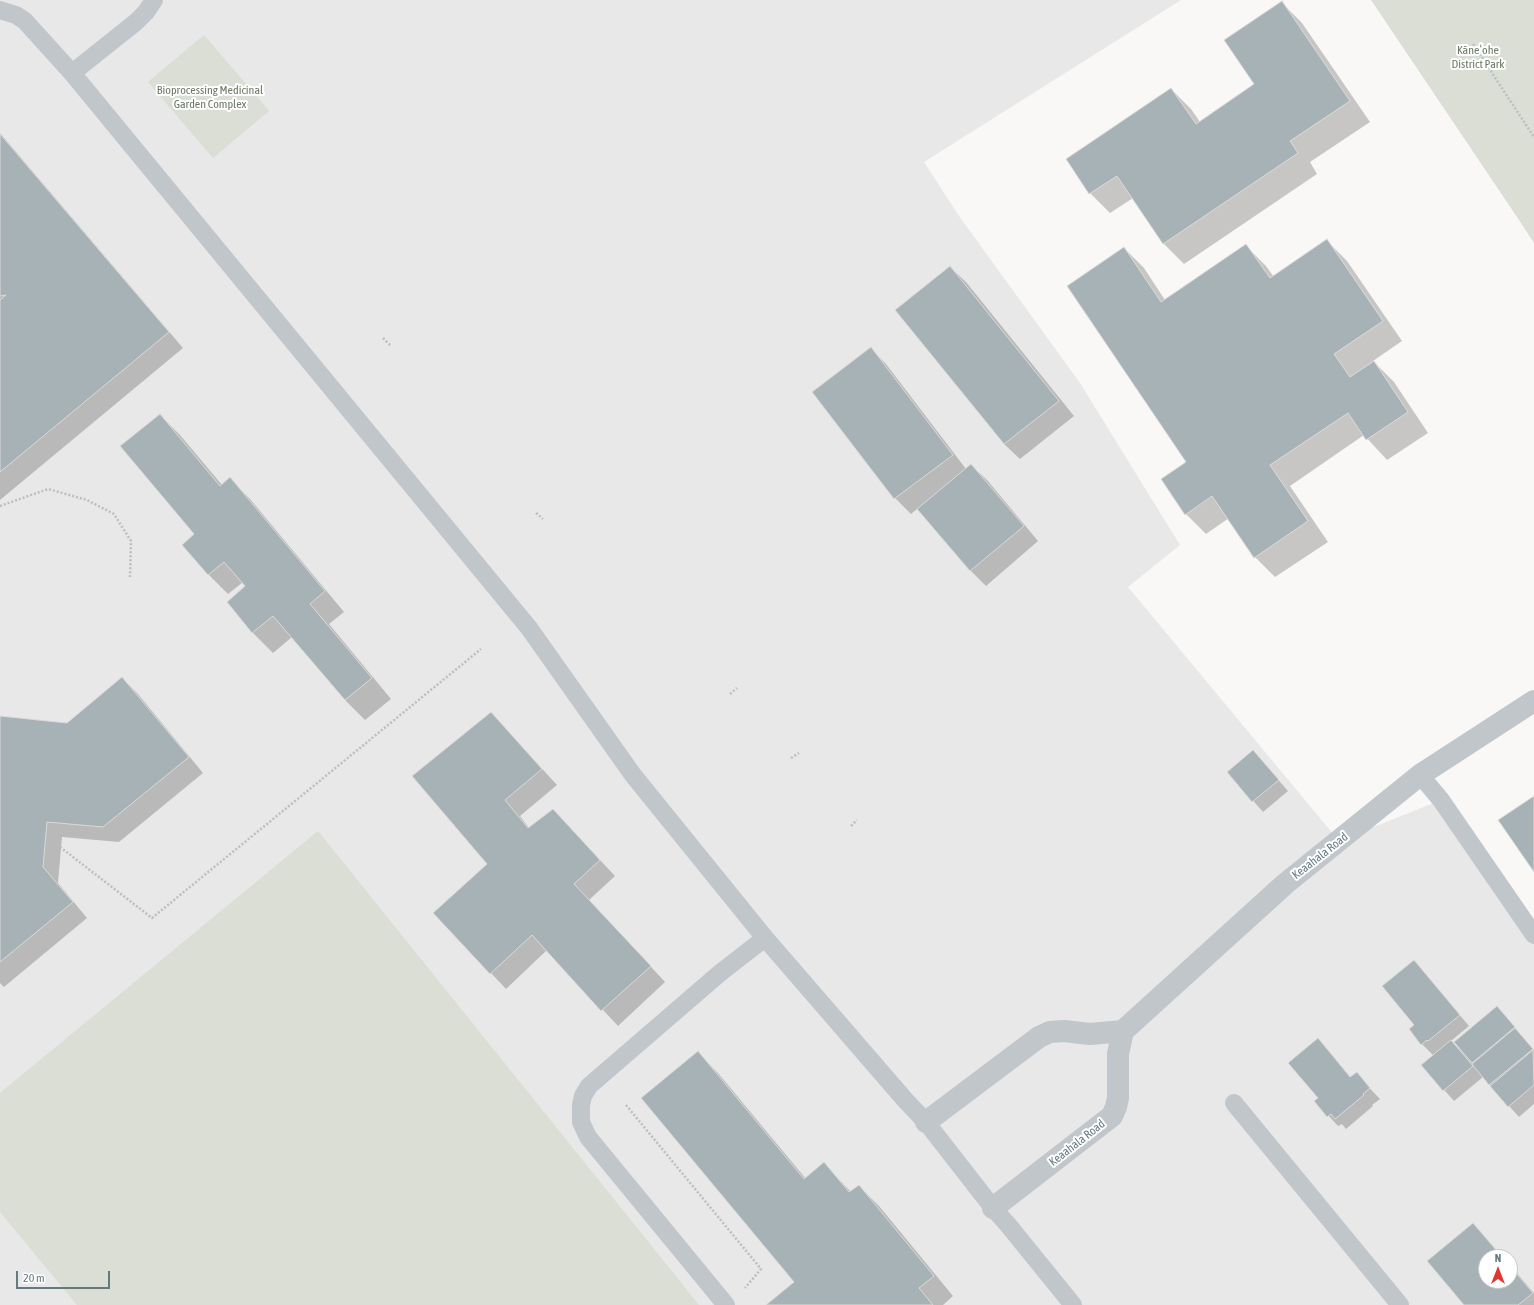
<!DOCTYPE html>
<html>
<head>
<meta charset="utf-8">
<style>
  body { margin:0 }
  #map { position:relative; width:1534px; height:1305px; overflow:hidden; background:#f9f8f6; font-family:"Asap Condensed",sans-serif }
  canvas { display:block }
  .north { position:absolute; left:1478px; top:1249px; width:40px; height:40px; box-sizing:border-box; background:#fff; border:1px solid #c1cacd; border-radius:50%; rotate:0deg; font-size:11px; font-weight:700; line-height:16px; text-align:center; color:#647a81 }
  .north::after { content:''; display:block; margin:auto; width:14px; height:18px; background:#e03630; clip-path:polygon(50% 0,100% 100%,50% 72%,0 100%) }
  .scale { position:absolute; left:16px; top:1271px; width:94px; height:18px; box-sizing:border-box; border:2px solid #647a81; border-top:0; padding-left:5px; font-size:12px; line-height:14px; white-space:nowrap; color:#647a81; -webkit-text-stroke:3px #fff; paint-order:stroke }
</style>
</head>
<body>
<div id="map">
<canvas width="1534" height="1305"></canvas>
<div class="north">N</div>
<div class="scale">20 m</div>
</div>
<script>
const g = document.querySelector('canvas').getContext('2d');
g.lineJoin = 'round';
function paint(path, color) {
  g.fillStyle = color;
  g.fill(path, 'evenodd');
}
function toPath(rows) {
  const path = new Path2D();
  for (const r of rows) {
    path.moveTo(r[0], r[1]);
    for (let i = 2; i < r.length; i += 2) path.lineTo(r[i], r[i + 1]);
  }
  return path;
}
function strokePath(path, color, width, dash) {
  g.strokeStyle = color;
  g.lineWidth = width;
  g.lineCap = dash ? 'butt' : 'round';
  g.setLineDash(dash || []);
  g.stroke(path);
}
function write(font, color, halo, rows, align = 'center') {
  g.font = font + ' "Asap Condensed",sans-serif';
  g.lineWidth = 4;
  g.setLineDash([]);
  g.textBaseline = 'middle';
  g.strokeStyle = halo;
  g.fillStyle = color;
  for (const [text, x, y, turn = 0] of rows) {
    g.save();
    g.translate(x, y);
    g.rotate((+turn || 0) * Math.PI / 180);
    g.textAlign = isNaN(turn) ? turn : align;
    if (halo) g.strokeText(text, 0, 0);
    g.fillText(text, 0, 0);
    g.restore();
  }
}
paint(toPath([
  [0,0,1181,0,924,162,959,216,1080,383,1180,545,1128,587,1339,841,1441,800,1534,935,1534,1305,0,1305],
  [1486,1257,1510,1257,1510,1281,1486,1281]
]), '#e7e8e7');
paint(toPath([
  [1371,0,1534,0,1534,243,1517,217],
  [204,35,269,111,213,158,148,82],
  [318,831,699,1305,77,1305,0,1212,0,1093]
]), '#daded5');
paint(toPath([
  [1282,3,1302,23,1370,122,1310,162,1317,174,1184,264,1164,244,1133,198,1110,213,1090,193,1067,159,1171,89,1191,109,1200,122,1256,84],
  [0,133,183,348,0,500],
  [1327,241,1347,261,1402,341,1373,361,1394,382,1428,433,1387,460,1364,435,1290,486,1328,542,1275,577,1255,557,1229,518,1206,534,1186,514,1188,462,1124,248,1144,268,1165,300,1246,246,1266,266,1274,277],
  [950,267,966,282,1074,416,1020,459,1004,444],
  [870,348,886,364,966,469,971,465,987,480,1038,541,986,586,970,570,918,508,911,514,895,498,813,392],
  [160,415,180,435,222,485,230,479,250,499,344,612,329,624,391,699,365,720,345,700,292,637,273,653,253,633,228,602,247,587,243,582,228,594,208,574],
  [122,678,138,694,203,773,119,842,62,837,58,883,87,918,4,987,0,983,0,717,67,724],
  [491,713,557,785,520,816,529,828,568,826,615,876,589,900,665,982,618,1026,547,950,506,989,435,913,488,864],
  [1253,751,1288,791,1263,812,1228,772],
  [1414,961,1469,1026,1451,1041,1460,1050,1497,1007,1534,1050,1534,1104,1519,1117,1483,1077,1454,1101,1422,1065,1434,1056,1422,1044,1415,1025],
  [1328,1050,1351,1078,1356,1074,1380,1099,1372,1105,1373,1106,1346,1129,1342,1124,1338,1126,1315,1101,1319,1098],
  [698,1053,718,1073,806,1179,824,1164,851,1192,859,1186,879,1206,953,1296,943,1305,768,1305,795,1282],
  [1473,1224,1503,1257,1486,1257,1486,1281,1510,1281,1510,1265,1534,1293,1534,1305,1466,1305]
]), '#0003');
const building = toPath([
  [1282,1,1350,101,1290,141,1298,153,1163,244,1117,176,1089,194,1066,159,1171,88,1196,124,1254,84,1224,40,1282,1],
  [0,134,169,332,0,472,0,300,6,295,0,296,0,134],
  [1327,239,1383,321,1334,354,1350,377,1374,361,1408,412,1366,440,1348,413,1270,465,1308,521,1254,558,1212,496,1185,515,1161,479,1186,462,1067,286,1124,247,1161,302,1246,244,1270,278,1327,239],
  [950,266,1059,401,1004,444,895,310,950,266],
  [871,347,953,455,894,499,812,392,871,347],
  [160,414,220,486,230,477,325,591,310,604,372,678,345,700,273,616,252,633,227,602,245,586,224,562,208,575,182,545,194,534,120,446,160,414],
  [971,464,1024,526,970,571,917,509,971,464],
  [122,677,189,757,103,827,47,822,43,867,73,902,0,962,0,716,67,723,122,677],
  [491,712,542,769,505,800,528,828,553,809,600,860,574,884,651,966,601,1011,532,935,490,974,433,913,487,864,412,776,491,712],
  [1253,750,1279,780,1252,802,1227,772,1253,750],
  [1534,796,1534,872,1498,820,1534,796],
  [1414,960,1460,1015,1428,1041,1427,1040,1421,1045,1409,1029,1414,1025,1382,986,1414,960],
  [1497,1006,1515,1027,1472,1063,1454,1042,1497,1006],
  [1515,1028,1533,1049,1489,1085,1472,1064,1515,1028],
  [1318,1038,1350,1077,1357,1072,1370,1088,1363,1094,1364,1095,1335,1119,1331,1114,1327,1117,1314,1101,1318,1098,1288,1063,1318,1038],
  [1451,1040,1473,1066,1443,1091,1421,1065,1451,1040],
  [1533,1050,1534,1085,1508,1107,1490,1086,1533,1050],
  [698,1051,804,1179,824,1162,849,1192,859,1185,934,1276,919,1288,933,1305,766,1305,794,1282,641,1098,698,1051],
  [1473,1223,1502,1257,1486,1257,1486,1281,1510,1281,1510,1266,1533,1293,1518,1305,1464,1305,1427,1261,1473,1223]
]);
paint(building, '#a7b2b6');
strokePath(building, '#dbdad9', 1);
strokePath(toPath([
  [1473,44,1534,137],
  [383,338,391,346],
  [0,506,48,489,87,500,114,514,131,541,130,577],
  [536,513,543,519],
  [730,694,737,688],
  [791,758,799,753],
  [851,826,857,820],
  [60,847,152,918,481,649],
  [626,1105,761,1269,745,1288]
]), '#babfc1', 2.5, [2, 2]);
strokePath(toPath([
  [0,10,16,15,25,21,72,73,529,628,633,775,765,938,906,1101,926,1122,993,1208,1009,1226,1073,1305],
  [72,73,136,22,146,12,154,0],
  [1420,775,1441,800,1534,935],
  [1234,1103,1400,1305],
  [726,1305,588,1137,581,1122,581,1105,583,1096,589,1086,720,973,765,938]
]), '#c0c6c9', 18);
strokePath(toPath([
  [926,1122,1039,1037,1050,1032,1064,1031,1090,1034,1123,1031],
  [993,1208,1112,1116,1116,1107,1118,1098,1118,1054,1123,1031,1285,884,1420,775,1534,701]
]), '#c0c6c9', 22);
write('12px', '#6b7963', '#fff', [
  ["Kāneʻohe",1478,50],
  ["District Park",1478,64],
  ["Bioprocessing Medicinal",210,90],
  ["Garden Complex",210,104]
]);
write('12px', '#647a81', '#fff', [
  ["Keaahala Road",1320,856,-38],
  ["Keaahala Road",1077,1143,-38]
]);
</script>
</body>
</html>
